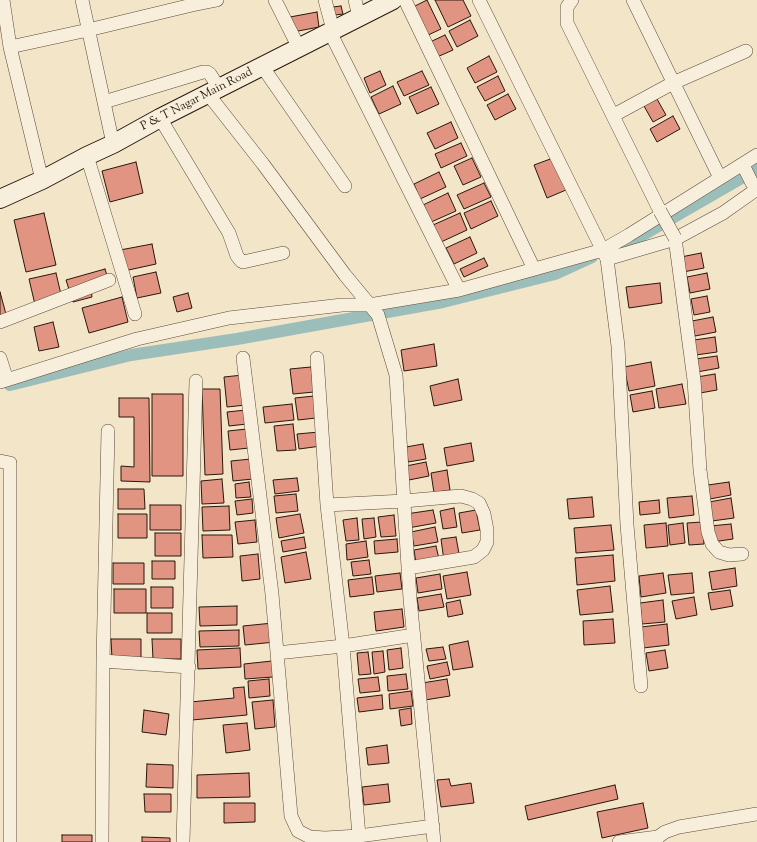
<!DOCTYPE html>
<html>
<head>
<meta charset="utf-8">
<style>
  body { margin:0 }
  canvas { display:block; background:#f2e5c8 }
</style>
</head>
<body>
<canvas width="757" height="842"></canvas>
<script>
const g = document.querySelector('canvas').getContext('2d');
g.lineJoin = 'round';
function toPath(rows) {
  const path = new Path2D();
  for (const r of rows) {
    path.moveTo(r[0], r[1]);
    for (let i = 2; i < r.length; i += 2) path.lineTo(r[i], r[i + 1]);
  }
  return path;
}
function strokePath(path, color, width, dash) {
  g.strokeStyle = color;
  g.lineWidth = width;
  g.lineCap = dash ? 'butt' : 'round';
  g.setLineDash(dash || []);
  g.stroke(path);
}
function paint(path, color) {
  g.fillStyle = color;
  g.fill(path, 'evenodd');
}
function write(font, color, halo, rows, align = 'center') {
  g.font = font + ' "Sorts Mill Goudy",serif';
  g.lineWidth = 3.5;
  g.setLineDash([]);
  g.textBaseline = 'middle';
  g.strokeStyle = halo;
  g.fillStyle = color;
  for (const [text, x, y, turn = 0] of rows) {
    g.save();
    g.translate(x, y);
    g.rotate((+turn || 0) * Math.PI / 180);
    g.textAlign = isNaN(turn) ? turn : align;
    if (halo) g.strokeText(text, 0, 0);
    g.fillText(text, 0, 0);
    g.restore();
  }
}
strokePath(toPath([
  [624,243,641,236,757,169],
  [10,385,131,355,237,339,443,302,555,274,592,257]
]), '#9cbeba', 12);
const building = toPath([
  [427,0,441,29,424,37,411,8,427,0],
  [435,0,463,0,471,16,448,27,435,0],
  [341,6,343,14,335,15,333,7,341,6],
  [317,12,319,27,293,32,290,17,317,12],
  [470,20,478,36,457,47,449,31,470,20],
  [445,35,453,50,437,57,430,42,445,35],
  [489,56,497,72,475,83,467,68,489,56],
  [380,71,386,85,370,93,364,78,380,71],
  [422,71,429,85,404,96,397,82,422,71],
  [498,76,505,91,485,101,477,87,498,76],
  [393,86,401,104,379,114,371,97,393,86],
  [431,87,439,104,417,114,409,97,431,87],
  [508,94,516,109,495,120,487,105,508,94],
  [657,99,666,115,653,122,644,106,657,99],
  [673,116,680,129,657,142,650,129,673,116],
  [451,122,458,138,435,149,427,133,451,122],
  [461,143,467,156,441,168,435,154,461,143],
  [472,158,481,177,463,185,454,166,472,158],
  [553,158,566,190,547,198,534,165,553,158],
  [136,162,143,193,110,202,102,171,136,162],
  [439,172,446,187,420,199,414,184,439,172],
  [484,183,491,197,464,209,457,195,484,183],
  [448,193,456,211,429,223,421,206,448,193],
  [491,201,498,216,471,229,464,213,491,201],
  [44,213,56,265,26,272,14,220,44,213],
  [460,213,467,230,441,242,433,225,460,213],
  [470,237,477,253,454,264,446,248,470,237],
  [152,244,156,264,124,271,120,250,152,244],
  [701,253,704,268,683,272,681,257,701,253],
  [484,258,488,266,464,277,460,269,484,258],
  [105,269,108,279,91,290,92,297,73,302,66,280,105,269],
  [156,272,161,293,137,298,133,277,156,272],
  [56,273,63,303,36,309,29,279,56,273],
  [707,273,710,289,690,293,687,277,707,273],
  [660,283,662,303,629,308,626,287,660,283],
  [0,292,7,318,0,321,0,292],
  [188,293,192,308,177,312,173,297,188,293],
  [707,296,710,312,694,315,691,299,707,296],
  [122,297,128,322,89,333,82,308,122,297],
  [713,317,716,332,695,336,692,321,713,317],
  [53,322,59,347,39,351,34,327,53,322],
  [715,337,717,352,696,355,694,340,715,337],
  [434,344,437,366,404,371,401,350,434,344],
  [717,356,719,368,697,372,695,359,717,356],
  [651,362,655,386,629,391,624,367,651,362],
  [311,367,314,392,293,394,290,369,311,367],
  [715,374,717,390,700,393,697,377,715,374],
  [243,375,246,405,227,407,224,377,243,375],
  [458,379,462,400,434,406,430,386,458,379],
  [682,384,686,404,659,408,656,389,682,384],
  [202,389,220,389,223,474,205,475,202,389],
  [652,391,655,408,633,412,630,395,652,391],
  [152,394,183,394,183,476,152,476,152,394],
  [314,396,316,418,298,420,295,398,314,396],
  [119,398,149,398,150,482,121,481,121,466,134,467,134,417,119,417,119,398],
  [292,404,294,420,265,423,263,407,292,404],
  [246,410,247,424,229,426,227,412,246,410],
  [293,424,296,450,277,451,274,426,293,424],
  [247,429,249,448,230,450,228,431,247,429],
  [319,432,321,446,299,449,297,434,319,432],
  [471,443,474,461,447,466,444,448,471,443],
  [423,444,426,459,408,462,406,447,423,444],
  [251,459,253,479,233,481,231,461,251,459],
  [426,462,429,476,409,480,406,466,426,462],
  [447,470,450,490,434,493,431,473,447,470],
  [297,478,299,491,275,494,273,480,297,478],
  [222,479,224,503,202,504,201,481,222,479],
  [249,482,251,497,236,498,235,484,249,482],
  [729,482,731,495,710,499,708,485,729,482],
  [118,489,144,489,145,509,118,509,118,489],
  [296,494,298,511,276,513,274,496,296,494],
  [692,496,694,515,669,518,667,498,692,496],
  [592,497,594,517,569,519,567,499,592,497],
  [731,498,734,518,712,521,709,502,731,498],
  [252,499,253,513,237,515,235,501,252,499],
  [659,500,660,513,640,515,639,502,659,500],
  [150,505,181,505,181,530,150,530,150,505],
  [229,506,230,530,203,531,202,507,229,506],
  [454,508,457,527,443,529,440,511,454,508],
  [433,510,436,523,408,528,406,514,433,510],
  [476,510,480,530,462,533,459,513,476,510],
  [118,514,147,514,147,538,118,538,118,514],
  [300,514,304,533,279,538,276,518,300,514],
  [394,515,396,536,381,537,378,517,394,515],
  [357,518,359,540,346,541,343,520,357,518],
  [374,518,376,537,364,539,362,519,374,518],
  [255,520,257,542,238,544,235,522,255,520],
  [702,522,704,544,689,545,687,523,702,522],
  [666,523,668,546,646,548,644,525,666,523],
  [683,523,685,543,670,545,668,525,683,523],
  [731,524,733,539,712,542,710,526,731,524],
  [611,525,614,550,576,553,574,528,611,525],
  [435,527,438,542,414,546,411,532,435,527],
  [155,533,181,533,181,556,155,556,155,533],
  [202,535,232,535,233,557,203,558,202,535],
  [304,537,306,548,283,552,281,541,304,537],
  [456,537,460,559,444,561,441,539,456,537],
  [397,539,398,552,375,554,374,541,397,539],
  [366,541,368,557,347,560,346,544,366,541],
  [436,546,439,559,416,563,414,550,436,546],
  [306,552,311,579,285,583,281,557,306,552],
  [258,554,260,579,242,581,240,556,258,554],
  [613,555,615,581,577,585,575,558,613,555],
  [369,560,371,574,353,576,351,562,369,560],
  [152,561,175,561,175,579,152,579,152,561],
  [113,563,144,563,144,584,113,584,113,563],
  [735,568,737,586,712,590,709,572,735,568],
  [467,572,471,595,447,599,443,576,467,572],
  [400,573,402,589,377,592,375,576,400,573],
  [663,573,666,593,641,597,639,576,663,573],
  [692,573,694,593,671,595,668,575,692,573],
  [440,574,442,589,418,593,416,578,440,574],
  [372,577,374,594,350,597,348,580,372,577],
  [610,586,613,612,580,615,577,590,610,586],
  [151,587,173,587,173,608,151,608,151,587],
  [114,589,146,589,146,613,114,613,114,589],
  [730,590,733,606,711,610,708,593,730,590],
  [441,594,444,607,419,611,417,598,441,594],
  [694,597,697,615,676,619,672,601,694,597],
  [460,600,463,614,448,617,446,603,460,600],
  [663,600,665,622,642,624,640,603,663,600],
  [237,606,237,625,200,626,199,607,237,606],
  [402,609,404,627,376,631,374,612,402,609],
  [147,613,172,613,172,633,147,633,147,613],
  [613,619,615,643,584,645,583,621,613,619],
  [273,623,275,642,245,645,243,626,273,623],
  [667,624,669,645,643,648,641,627,667,624],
  [239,630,239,646,200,647,199,631,239,630],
  [111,639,141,639,141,659,112,659,111,639],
  [152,639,181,639,181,659,153,659,152,639],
  [468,641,473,667,453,670,449,645,468,641],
  [443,647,446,659,429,661,426,649,443,647],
  [240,648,241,667,198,669,197,650,240,648],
  [401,648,403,668,389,670,387,650,401,648],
  [665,650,668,668,649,671,646,653,665,650],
  [383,651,385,672,374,674,372,652,383,651],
  [368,652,371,674,359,675,357,653,368,652],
  [272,661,273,677,245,679,244,664,272,661],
  [447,662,450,675,430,679,427,666,447,662],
  [406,674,408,689,388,691,387,676,406,674],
  [378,677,380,691,360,693,358,679,378,677],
  [269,679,270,696,249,698,248,681,269,679],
  [447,679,450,696,425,700,422,683,447,679],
  [244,687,247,715,192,720,190,702,234,698,233,688,244,687],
  [411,691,413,706,390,709,389,694,411,691],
  [382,695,383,709,359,712,357,698,382,695],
  [273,700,275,727,255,729,252,702,273,700],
  [411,708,412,724,401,726,399,710,411,708],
  [144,710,169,714,166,735,142,732,144,710],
  [247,723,250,750,226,753,223,725,247,723],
  [387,745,389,763,368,765,366,748,387,745],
  [147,764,173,765,173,788,146,787,147,764],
  [249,773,250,797,197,798,197,775,249,773],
  [449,779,451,786,471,783,474,803,441,807,437,780,449,779],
  [388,784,390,802,364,805,362,787,388,784],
  [615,785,618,799,528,820,525,806,615,785],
  [144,794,171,794,171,812,145,812,144,794],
  [224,803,255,803,255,822,224,823,224,803],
  [643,803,648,828,602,838,597,812,643,803],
  [62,835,92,835,92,842,62,842,62,835],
  [142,837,170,838,170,842,142,842,142,837]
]);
paint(building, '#e19481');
strokePath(building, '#2a170c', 1);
const street = toPath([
  [3,0,10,47,42,180],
  [82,0,113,144],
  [275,0,299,48],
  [325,0,333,30],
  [355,0,359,17],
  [405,0,534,269],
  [479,0,607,259,618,346,627,525,641,686],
  [572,0,567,7,567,23,660,211],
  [633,0,720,178],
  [330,32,459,290],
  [10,47,88,30,192,5,217,0],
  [262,66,345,186],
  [208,94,263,164,345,275,378,315,396,375,410,599,434,842],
  [104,102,203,72,207,72,210,74,219,88],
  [614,115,673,83,746,51],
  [160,118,229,233,237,256,241,261,243,262,283,253],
  [87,156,135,314],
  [743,165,752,183],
  [675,238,694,380,700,470,708,532,712,544,719,552,729,555,742,554],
  [607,259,675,239,723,213,757,189],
  [0,322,109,280],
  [0,358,7,380],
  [243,358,272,594,291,816,298,831,310,837,325,838,359,836,433,826],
  [317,358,327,505,343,646,359,836],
  [0,382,137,339,229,318,342,305,369,305,459,290,603,250,629,235,757,155],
  [0,461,10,463,10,842],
  [327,505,404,501,461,496,472,499,479,503,484,514,487,530,487,542,483,550,474,557,408,568],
  [277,653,343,646,414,635],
  [103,661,189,667],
  [102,842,103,661,108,431],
  [183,842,196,381],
  [619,842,658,837],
  [656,842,658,837,665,832,679,827,757,814]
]);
const secondary = toPath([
  [0,199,42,180,87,156,113,144,160,118,393,0]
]);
strokePath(street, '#5c4a3b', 14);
strokePath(secondary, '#2a170c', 20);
strokePath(street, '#f7eedb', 13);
strokePath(secondary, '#f7eedb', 18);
const streetBridge = toPath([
  [660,211,675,238]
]);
strokePath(streetBridge, '#5c4a3b', 14, []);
strokePath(streetBridge, '#f7eedb', 13);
write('12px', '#2a170c', '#f7eedb', [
  ["P & T Nagar Main Road",197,100,-27]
]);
</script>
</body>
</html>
